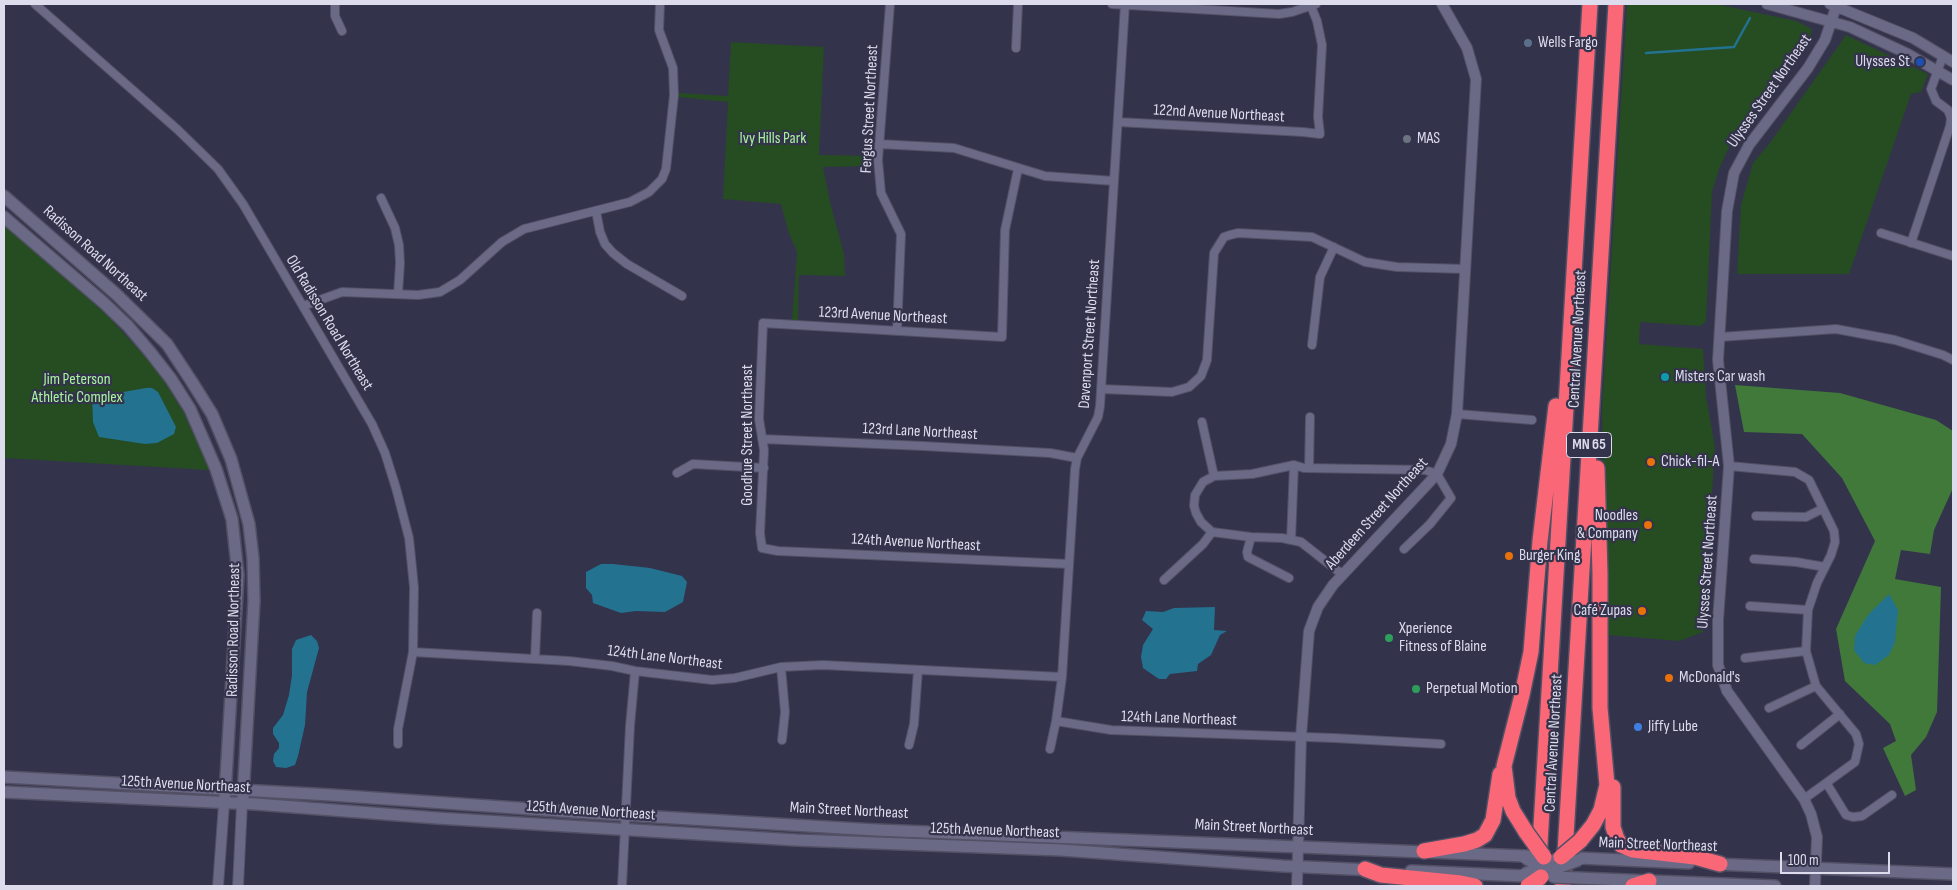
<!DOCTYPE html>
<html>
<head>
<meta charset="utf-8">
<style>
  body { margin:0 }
  #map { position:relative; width:1957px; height:890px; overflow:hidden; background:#34334c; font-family:"Sofia Sans Condensed",sans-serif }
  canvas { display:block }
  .frame { position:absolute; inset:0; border:5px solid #dcdcec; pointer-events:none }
  .scale { position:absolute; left:1780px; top:852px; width:110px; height:22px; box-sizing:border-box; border:2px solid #dcdcec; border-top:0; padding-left:6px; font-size:15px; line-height:18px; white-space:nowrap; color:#dcdcec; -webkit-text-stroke:4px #34334c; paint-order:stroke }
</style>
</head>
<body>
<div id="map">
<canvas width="1957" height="890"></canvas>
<div class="frame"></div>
<div class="scale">100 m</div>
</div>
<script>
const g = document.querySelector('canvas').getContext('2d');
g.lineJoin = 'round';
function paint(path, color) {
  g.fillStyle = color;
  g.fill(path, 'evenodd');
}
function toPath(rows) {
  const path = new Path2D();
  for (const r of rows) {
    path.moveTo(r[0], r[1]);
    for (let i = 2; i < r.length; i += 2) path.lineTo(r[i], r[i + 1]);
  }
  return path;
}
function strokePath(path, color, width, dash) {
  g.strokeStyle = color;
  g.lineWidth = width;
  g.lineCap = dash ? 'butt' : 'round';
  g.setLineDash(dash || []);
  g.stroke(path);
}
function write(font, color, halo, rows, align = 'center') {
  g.font = font + ' "Sofia Sans Condensed",sans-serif';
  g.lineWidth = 4.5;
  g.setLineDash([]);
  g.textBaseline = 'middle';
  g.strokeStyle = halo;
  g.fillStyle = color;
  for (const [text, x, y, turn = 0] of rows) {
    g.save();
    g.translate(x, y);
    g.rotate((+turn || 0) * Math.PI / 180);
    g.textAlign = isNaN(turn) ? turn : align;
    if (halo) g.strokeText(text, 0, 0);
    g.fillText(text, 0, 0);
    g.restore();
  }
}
paint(toPath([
  [1627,4,1716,4,1796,21,1812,29,1810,36,1802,48,1732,141,1719,169,1712,192,1706,322,1700,326,1640,322,1639,344,1703,349,1706,397,1715,447,1703,632,1680,641,1608,635,1604,554,1602,409],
  [1846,35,1928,74,1921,92,1911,94,1849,274,1737,274,1741,205,1753,163,1769,144],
  [731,42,824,47,819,155,874,156,873,166,823,167,830,202,844,254,845,276,799,275,798,321,792,321,797,252,788,231,781,204,723,199,728,102,678,97,679,93,728,96],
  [4,225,107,315,148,360,166,384,184,413,198,444,209,470,4,458]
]), '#264c22');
paint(toPath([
  [1735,385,1840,393,1936,420,1953,431,1953,488,1934,530,1930,554,1901,550,1895,579,1941,587,1937,712,1926,737,1911,755,1916,790,1905,796,1883,748,1896,741,1890,724,1845,681,1836,629,1875,541,1842,478,1802,434,1744,432]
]), '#41793b');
paint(toPath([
  [146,388,152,388,158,392,176,427,174,434,157,443,145,444,99,437,93,422,92,395,101,393,113,399,123,392],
  [601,564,613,564,650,568,682,576,687,582,683,602,665,612,636,611,621,613,593,603,592,595,586,588,586,572],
  [1889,594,1898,610,1895,642,1889,655,1875,665,1864,663,1854,650,1855,636,1868,615],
  [1215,607,1214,630,1227,631,1220,635,1211,655,1198,664,1197,671,1170,674,1166,679,1159,679,1143,668,1141,657,1143,645,1153,629,1142,620,1146,611,1163,612,1174,608],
  [311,635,317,641,319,648,307,692,305,725,298,756,295,765,286,768,276,767,273,761,274,754,279,748,279,743,273,734,273,728,283,715,289,695,292,675,292,649,296,640]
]), '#237290');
strokePath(toPath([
  [1646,53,1734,47,1750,18]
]), '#237290', 2.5);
const minor = toPath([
  [35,4,178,130,218,169,243,204,372,424,385,453,396,488,409,538,414,587,413,652,398,729,398,744],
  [335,4,335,16,342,31],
  [890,4,878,160,881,193,901,234,897,331],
  [1112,4,1279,14,1292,12,1316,4],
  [1016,48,1018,4],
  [1118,122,1303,132,1320,134,1318,117,1322,45,1317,21,1311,6],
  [879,144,954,148,1045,176,1114,181],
  [1018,169,1005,230,1002,337,763,323,759,419,764,450,760,533,762,548,778,551,1069,564],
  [381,198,395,228,399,245,400,263,398,294],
  [596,211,600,232,605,244,613,253,627,264,682,296],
  [1881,233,1953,256],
  [1911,243,1950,126,1951,118,1948,110,1936,101,1931,89,1943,56],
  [303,306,342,292,418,295,440,292,460,280,502,242,524,229,630,202,649,192,662,179,666,169,674,95,673,68,659,30,660,4],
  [1720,337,1836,329,1895,340,1943,355,1953,360],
  [1312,345,1320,277,1334,247],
  [1101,389,1172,392,1189,387,1201,376,1207,360,1214,253,1224,237,1230,235,1238,233,1312,237,1365,262,1397,267,1465,269],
  [1457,414,1532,420],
  [1202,422,1214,476],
  [762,439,923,446,1050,453,1077,458],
  [1729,466,1795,472,1809,480,1834,531,1835,542,1831,555,1817,583,1808,610,1806,651,1816,686,1856,734,1859,744,1855,762,1804,799],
  [1309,468,1310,417],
  [677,473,693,464,764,468],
  [1756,516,1806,517,1822,509],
  [1251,537,1247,552,1248,557,1289,578],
  [1291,540,1294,465],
  [1754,559,1796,562,1825,567],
  [1343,575,1301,542,1282,538,1251,537,1212,532,1201,522,1196,513,1194,506,1195,495,1203,482,1214,476,1252,474,1294,465,1304,468,1425,470,1437,474,1451,498,1430,524,1404,549],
  [1164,580,1203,544,1212,532],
  [1750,606,1808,610],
  [413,652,569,661,612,666,635,671,712,680,735,678,781,667,823,665,1062,677],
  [1745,658,1806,651],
  [535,659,537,613],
  [781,667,785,712,782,740],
  [1769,708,1816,686],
  [1056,721,1111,730,1334,738,1441,744],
  [909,745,914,724,918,670],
  [1801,745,1840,714],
  [1050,749,1056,721,1062,677,1075,469,1077,458,1098,417,1100,406,1125,4],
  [1827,784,1846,815,1853,817,1862,816,1892,795],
  [622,886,630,726,635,671]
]);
const tertiary = toPath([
  [1767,4,1850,27,1908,54,1953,80],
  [1830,4,1913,38,1953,62],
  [218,886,224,804],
  [238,886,242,804],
  [1297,886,1301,737,1309,631,1318,607,1333,585,1437,474,1451,444,1457,414,1476,79,1467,48,1442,4],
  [1815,886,1817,837,1811,814,1804,799,1727,691,1718,665,1718,620,1729,466,1718,360,1727,211,1734,173,1749,145,1808,68,1825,40,1837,4]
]);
const secondary = toPath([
  [4,196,116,294,167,344,192,382,212,414,231,459,249,524,253,558,254,601,243,798],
  [4,217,104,303,128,326,150,352,171,379,190,409,216,469,232,519,238,575,225,795],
  [4,777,331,795,574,812,876,830,1525,856],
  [4,792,255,804,437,818,796,840,1061,850,1283,866,1372,870],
  [1579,858,1689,863],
  [1713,864,1953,874],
  [1411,871,1524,876],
  [1554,877,1541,867,1561,857],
  [1578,878,1775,886]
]);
const motorway = toPath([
  [1613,787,1613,827,1617,839,1621,845,1633,850,1695,857,1720,864],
  [1526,832,1513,811,1508,798,1504,766,1522,695,1531,652,1540,541,1556,406],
  [1580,841,1593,825,1601,810,1607,785,1600,708,1600,573,1597,468],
  [1424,851,1464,844,1477,840,1485,835,1493,820,1500,774],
  [1539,860,1590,4],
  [1365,869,1381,875,1461,883,1475,886],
  [1563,886,1616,4],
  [1633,886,1649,881]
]);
strokePath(minor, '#525065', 10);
strokePath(tertiary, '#525065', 12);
strokePath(secondary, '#525065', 14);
strokePath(motorway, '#525065', 18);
strokePath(minor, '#6b6a86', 8);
strokePath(tertiary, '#6b6a86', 10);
strokePath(secondary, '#6b6a86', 11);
strokePath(motorway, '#fa6777', 15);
const secondaryBridge = toPath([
  [1525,856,1544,857],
  [1525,858,1541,867],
  [1557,868,1579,860],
  [1524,874,1541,867],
  [1554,877,1578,878]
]);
const motorwayBridge = toPath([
  [1526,832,1544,857],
  [1561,857,1580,841],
  [1528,886,1541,877]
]);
strokePath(secondaryBridge, '#525065', 14, []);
strokePath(motorwayBridge, '#525065', 18, []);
strokePath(secondaryBridge, '#6b6a86', 11);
strokePath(motorwayBridge, '#fa6777', 15);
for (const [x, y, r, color] of [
  [1528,43,5,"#5c6f8a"],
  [1920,62,5,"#1a4fb4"],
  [1407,139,5,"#6b7280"],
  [1665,377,5,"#0f9aa8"],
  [1651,462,5,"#e8710a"],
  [1648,525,5,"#e8710a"],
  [1509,556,5,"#e8710a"],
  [1642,611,5,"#e8710a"],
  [1389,638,5,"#2e9e5b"],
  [1669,678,5,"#e8710a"],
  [1416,689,5,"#2e9e5b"],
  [1638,727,5,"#3f7fe0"]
]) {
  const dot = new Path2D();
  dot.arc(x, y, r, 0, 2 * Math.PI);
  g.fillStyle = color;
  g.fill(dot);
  strokePath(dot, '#34334c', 2);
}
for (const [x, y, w] of [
  [1589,445,45]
]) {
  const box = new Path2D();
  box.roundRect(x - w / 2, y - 12.5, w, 25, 4);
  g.fillStyle = '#34334c';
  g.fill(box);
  strokePath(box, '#dcdcec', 1);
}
write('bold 15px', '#dcdcec', null, [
  ["MN 65",1589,445]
]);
write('16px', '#dcdcec', '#34334c', [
  ["Wells Fargo",1538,43],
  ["Ulysses St",1910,62,"right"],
  ["MAS",1417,139],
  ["Misters Car wash",1675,377],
  ["Chick-fil-A",1661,462],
  ["Noodles",1638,516,"right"],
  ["& Company",1638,534,"right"],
  ["Burger King",1519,556],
  ["Café Zupas",1632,611,"right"],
  ["Xperience",1399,629],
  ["Fitness of Blaine",1399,647],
  ["McDonald's",1679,678],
  ["Perpetual Motion",1426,689],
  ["Jiffy Lube",1648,727]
], 'left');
write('16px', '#dcdcec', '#34334c', [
  ["Ulysses Street Northeast",1770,91,-55],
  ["Fergus Street Northeast",870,109,-87],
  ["122nd Avenue Northeast",1219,114,3],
  ["Radisson Road Northeast",95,254,42],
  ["123rd Avenue Northeast",883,316,3],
  ["Old Radisson Road Northeast",329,323,59],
  ["Davenport Street Northeast",1090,334,-86],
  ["Central Avenue Northeast",1578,339,-87],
  ["123rd Lane Northeast",920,432,3],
  ["Goodhue Street Northeast",748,435,-90],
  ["Aberdeen Street Northeast",1377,514,-48],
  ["124th Avenue Northeast",916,543,3],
  ["Ulysses Street Northeast",1708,562,-86],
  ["Radisson Road Northeast",234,630,-89],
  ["124th Lane Northeast",665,658,7],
  ["124th Lane Northeast",1179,719,2],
  ["Central Avenue Northeast",1554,743,-87],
  ["125th Avenue Northeast",186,785,3],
  ["125th Avenue Northeast",591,811,4],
  ["Main Street Northeast",849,811,3],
  ["Main Street Northeast",1254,828,3],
  ["125th Avenue Northeast",995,831,2],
  ["Main Street Northeast",1658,845,2]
]);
write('16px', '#a7f49c', '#34334c', [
  ["Ivy Hills Park",773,139],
  ["Jim Peterson",77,380],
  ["Athletic Complex",77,398]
]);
</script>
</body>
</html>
